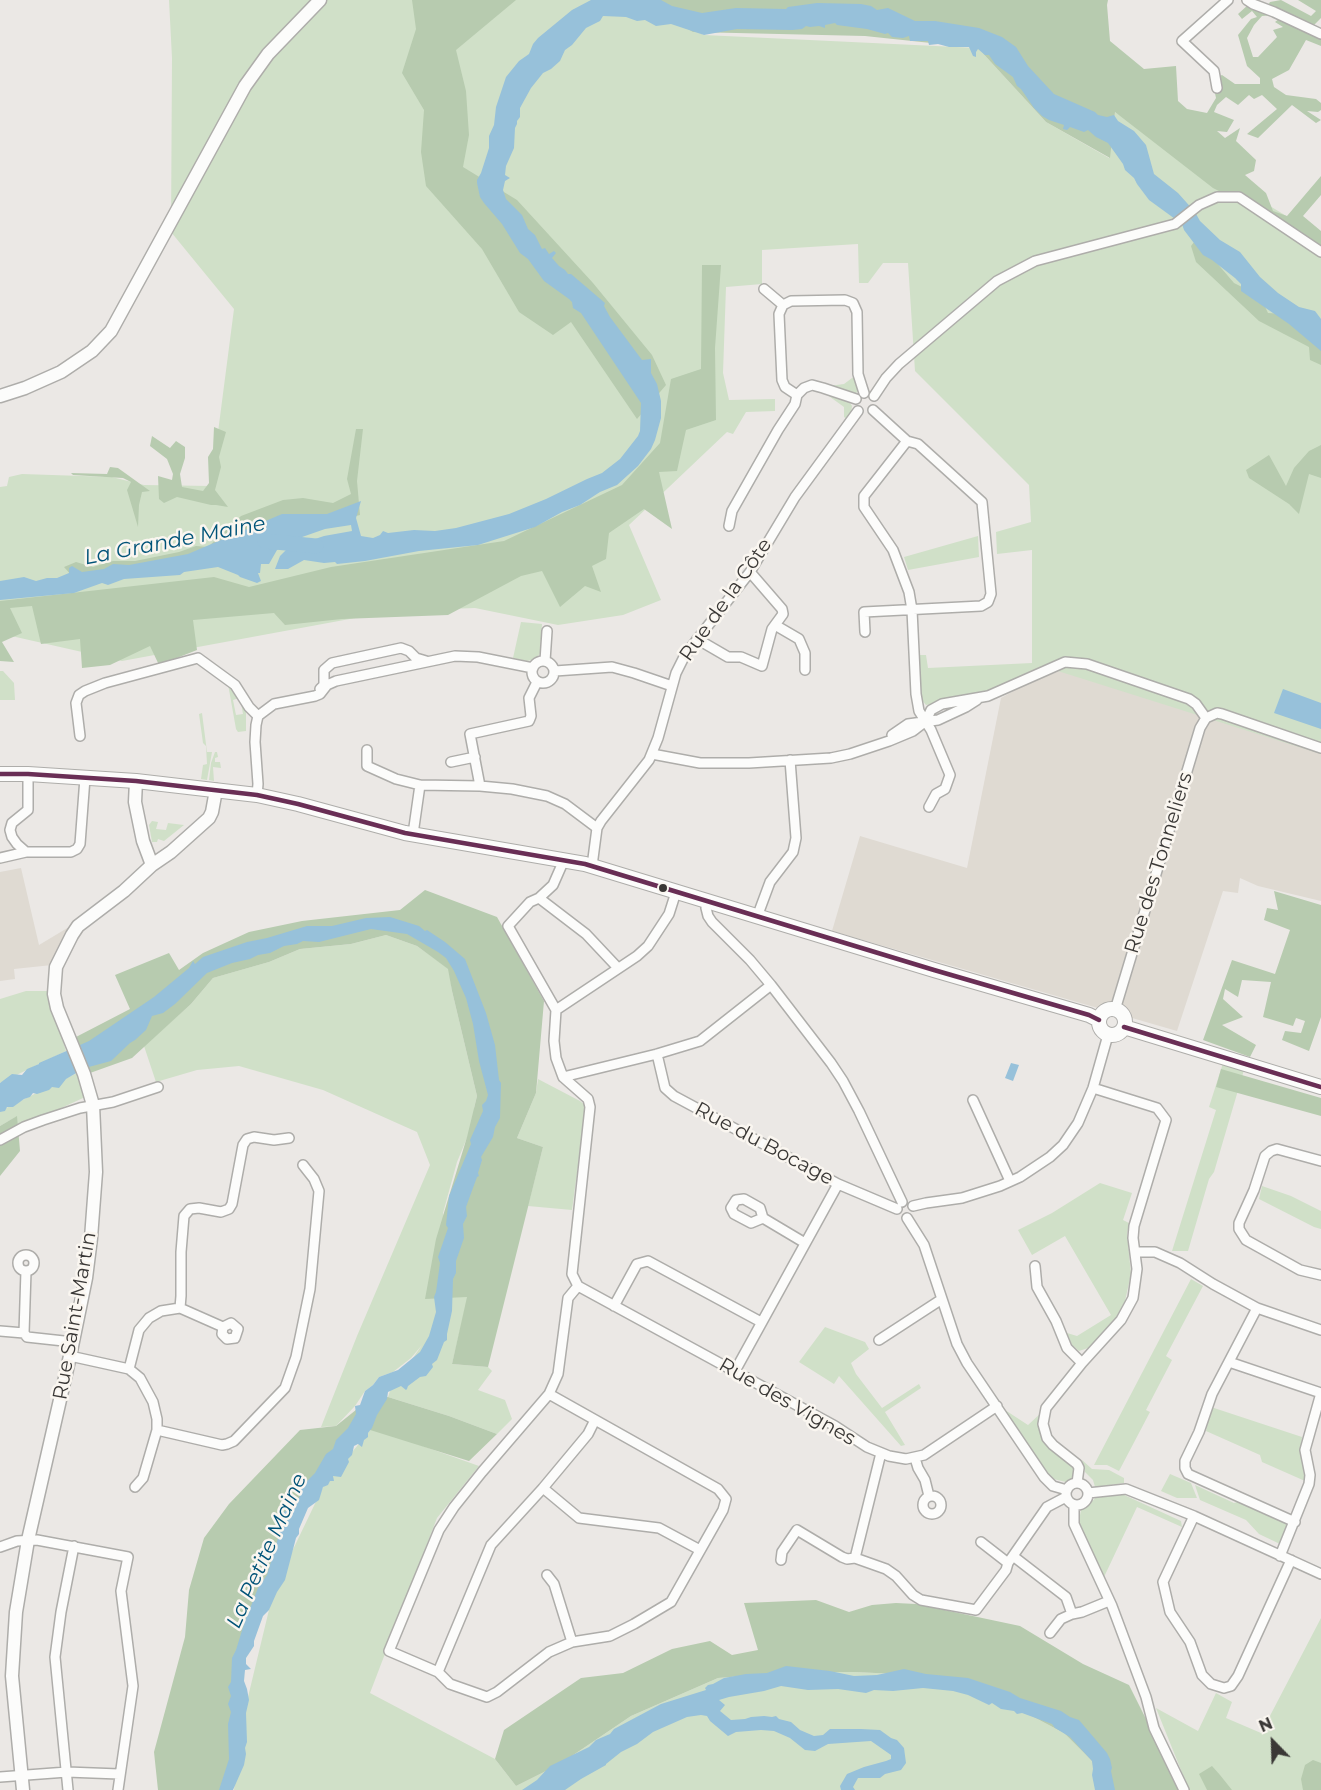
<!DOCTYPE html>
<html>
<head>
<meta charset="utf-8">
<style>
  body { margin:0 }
  #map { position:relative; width:1321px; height:1790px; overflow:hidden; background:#ebe8e5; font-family:Montserrat,sans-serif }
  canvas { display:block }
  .north { position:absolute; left:1243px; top:1712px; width:60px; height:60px; -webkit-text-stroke:4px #faf6f0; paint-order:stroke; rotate:337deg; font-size:16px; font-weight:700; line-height:24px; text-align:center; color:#3a3836 }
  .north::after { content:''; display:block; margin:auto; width:21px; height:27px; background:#3a3836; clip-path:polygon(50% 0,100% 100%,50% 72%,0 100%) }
</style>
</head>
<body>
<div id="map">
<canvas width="1321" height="1790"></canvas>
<div class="north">N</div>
</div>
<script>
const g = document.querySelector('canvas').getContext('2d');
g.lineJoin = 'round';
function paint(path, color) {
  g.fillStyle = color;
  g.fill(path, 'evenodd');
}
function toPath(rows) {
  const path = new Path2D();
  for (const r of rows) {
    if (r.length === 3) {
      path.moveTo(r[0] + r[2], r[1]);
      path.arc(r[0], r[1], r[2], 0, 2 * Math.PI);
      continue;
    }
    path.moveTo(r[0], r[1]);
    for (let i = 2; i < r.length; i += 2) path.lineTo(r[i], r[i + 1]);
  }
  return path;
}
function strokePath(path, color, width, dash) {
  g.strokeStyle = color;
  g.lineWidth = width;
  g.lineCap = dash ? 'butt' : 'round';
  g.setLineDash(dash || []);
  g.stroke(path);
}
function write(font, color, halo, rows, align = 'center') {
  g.font = font + ' Montserrat,sans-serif';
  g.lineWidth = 5;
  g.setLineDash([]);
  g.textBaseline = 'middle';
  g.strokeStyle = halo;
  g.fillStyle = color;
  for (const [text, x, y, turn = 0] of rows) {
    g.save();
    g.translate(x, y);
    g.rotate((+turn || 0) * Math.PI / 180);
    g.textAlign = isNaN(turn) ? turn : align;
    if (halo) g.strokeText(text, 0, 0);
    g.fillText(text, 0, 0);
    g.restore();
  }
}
paint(toPath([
  [1071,667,1321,747,1321,901,1258,886,1240,878,1238,893,1223,891,1177,1031,832,931,860,836,967,868,1001,698,1030,682],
  [21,868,39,945,69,927,52,965,14,969,15,979,0,981,0,872]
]), '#dfdad2');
paint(toPath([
  [169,0,629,0,704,35,978,48,1046,122,1109,158,1115,112,1321,237,1321,754,1042,666,978,695,948,698,933,704,926,705,921,699,918,655,926,655,928,668,1032,663,1032,550,997,554,996,532,1031,522,1029,485,915,371,908,263,883,263,868,283,859,283,858,244,762,250,762,284,726,287,723,373,729,400,775,399,775,411,746,412,733,434,727,432,629,525,661,600,623,615,558,625,475,608,393,611,122,661,7,635,0,635,0,487,7,486,9,477,22,474,112,477,144,485,211,486,234,309,171,232,172,58],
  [856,375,859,390,856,393,849,394,829,386,844,384],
  [827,392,848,400,852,406,851,413,847,419,844,417,844,407,826,394],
  [978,536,979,557,908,570,904,557],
  [521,622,542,624,540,653,536,659,527,661,513,658],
  [0,671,3,671,14,683,15,700,0,700],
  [228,684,236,693,239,698,233,700,236,715,243,714,241,703,246,709,246,731,238,732,236,729],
  [202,713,207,752,212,752,207,780,201,779,203,765,207,764,206,746,203,743,199,714],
  [215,752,217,752,218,757,215,758,215,762,220,762,221,768,213,767,214,781,209,780,211,763],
  [152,821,158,822,156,829,166,830,168,823,184,825,164,841,158,839,157,842,152,842,149,825],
  [386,935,417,946,449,969,452,991,477,1096,474,1108,479,1109,457,1162,443,1213,447,1233,468,1297,452,1364,488,1367,492,1371,478,1390,505,1400,512,1419,497,1434,449,1416,388,1397,390,1391,422,1345,411,1358,393,1372,379,1377,373,1385,365,1391,355,1406,336,1426,321,1427,357,1336,430,1165,417,1132,323,1090,239,1066,197,1070,156,1082,144,1046,191,1004,213,978,269,962,300,949,351,944],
  [26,991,47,991,66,1051,0,1083,0,999],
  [1223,1063,1244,1070,1214,1172,1209,1179,1188,1251,1172,1251,1216,1110,1209,1107],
  [77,1073,83,1090,83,1098,18,1128,16,1117,0,1126,0,1111],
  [538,1079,580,1101,586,1106,572,1210,528,1206,543,1147,517,1138,536,1093],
  [1100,1183,1132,1193,1123,1220,1129,1223,1127,1234,1131,1274,1125,1301,1116,1318,1091,1347,1079,1351,1072,1345,1067,1333,1077,1336,1111,1315,1065,1236,1032,1255,1018,1230,1052,1213],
  [1262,1186,1291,1196,1321,1211,1321,1229,1314,1227,1259,1199],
  [1191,1279,1203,1286,1166,1356,1172,1360,1146,1410,1150,1412,1119,1471,1107,1465,1094,1465],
  [825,1327,865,1342,869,1349,851,1363,856,1374,882,1408,919,1384,921,1388,885,1412,905,1445,901,1446,839,1376,834,1384,799,1362],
  [1211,1407,1302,1437,1301,1454,1305,1481,1262,1462,1260,1455,1206,1431],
  [1005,1410,1028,1425,1041,1413,1042,1434,1074,1466,1075,1472,1073,1477,1066,1482,1049,1478,1018,1432],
  [372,1428,479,1466,437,1518,370,1693,495,1759,516,1786,560,1764,631,1716,718,1678,792,1672,854,1672,940,1676,1026,1713,1064,1733,1092,1761,1098,1790,234,1790,242,1722,274,1589,323,1487],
  [1082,1460,1092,1469,1109,1470,1124,1478,1124,1483,1095,1487,1093,1480,1085,1472],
  [1170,1474,1191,1483,1197,1498,1177,1498,1161,1491],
  [1195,1485,1234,1503,1240,1501,1282,1520,1286,1524,1287,1528,1280,1544,1259,1534,1246,1520,1200,1500],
  [1111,1494,1122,1494,1181,1521,1182,1527,1137,1507,1104,1577,1087,1546,1078,1526,1081,1510,1088,1506,1097,1496],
  [1321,1618,1321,1790,1189,1790,1156,1708,1198,1731,1216,1693,1232,1702,1226,1718,1261,1733]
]), '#d0e0c8');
paint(toPath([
  [412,0,516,0,456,50,466,91,469,135,463,167,517,200,593,283,652,355,666,385,637,419,571,322,553,335,519,312,482,249,426,186,421,152,424,110,402,73,416,29],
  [640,0,1108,0,1107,5,1110,41,1144,69,1176,66,1178,101,1187,109,1207,113,1216,98,1212,79,1222,75,1235,84,1260,84,1260,78,1247,66,1238,35,1251,19,1257,17,1252,11,1242,19,1238,14,1248,5,1274,15,1262,16,1254,25,1247,38,1253,57,1258,57,1277,37,1273,30,1283,27,1275,22,1280,18,1321,37,1321,46,1306,40,1289,70,1272,79,1274,87,1286,95,1316,99,1321,103,1321,110,1318,112,1307,111,1321,120,1316,123,1292,105,1258,138,1247,134,1277,109,1262,95,1254,99,1249,95,1238,105,1226,97,1217,105,1214,112,1234,120,1227,132,1217,131,1225,138,1240,128,1236,141,1256,160,1254,171,1245,175,1266,193,1273,211,1287,216,1321,176,1321,195,1303,216,1321,231,1321,247,1289,227,1213,188,1115,112,1110,158,1046,122,978,48,865,36,693,32],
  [1281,0,1311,16,1316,11,1298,0,1321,0,1321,18,1314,25,1268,5,1270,2],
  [1195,241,1210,255,1234,283,1260,296,1268,313,1284,314,1321,345,1321,365,1310,360,1309,347,1259,321,1196,262,1191,246],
  [702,265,721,265,715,348,716,420,686,430,677,471,659,472,672,529,644,509,609,533,606,559,592,566,601,592,585,586,560,607,542,571,521,576,448,615,342,619,285,625,274,613,193,620,197,650,159,665,150,646,110,665,82,668,80,639,41,644,32,606,10,608,22,633,2,642,14,662,0,661,0,601,214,577,249,587,331,567,504,541,622,485,660,443,671,379,701,369],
  [214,427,226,432,219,457,221,467,215,490,228,507,216,505,211,505,177,497,164,503,159,499,158,476,172,480,173,474,167,459,150,446,152,436,170,448,176,441,185,447,185,458,180,474,182,487,203,491,209,483,208,457,213,449],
  [356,429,363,429,357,481,360,515,206,553,73,577,64,567,76,562,93,567,113,561,135,561,179,552,196,546,208,547,241,516,283,500,303,498,333,503,351,494,347,479],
  [1321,445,1321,478,1309,474,1299,514,1289,504,1249,478,1246,470,1269,455,1286,486,1294,468,1309,451],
  [110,467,118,468,150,491,142,492,139,505,138,527,127,490,131,482,123,478,73,475,71,473,107,474],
  [425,890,497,917,544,1001,536,1093,517,1138,543,1147,488,1367,452,1364,467,1297,425,1299,436,1239,467,1137,477,1096,452,991,448,969,417,946,386,935,351,944,300,949,269,962,213,978,191,1004,132,1058,90,1073,76,1037,130,1009,115,975,169,953,179,970,203,953,249,932,302,921,400,910],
  [1274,891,1321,905,1321,1017,1309,1051,1282,1040,1285,1031,1301,1033,1305,1021,1296,1018,1293,1026,1263,1017,1271,982,1242,980,1238,997,1225,989,1223,999,1243,1017,1222,1025,1256,1045,1250,1057,1203,1040,1232,960,1275,974,1290,930,1264,920,1267,908,1278,910],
  [1221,1069,1321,1098,1321,1116,1216,1087],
  [17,1116,20,1151,0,1176,0,1126],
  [388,1397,449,1416,497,1434,469,1461,367,1429,309,1487,248,1629,225,1790,158,1790,154,1752,185,1637,189,1590,204,1538,229,1504,300,1430,336,1426,367,1401],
  [816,1600,849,1612,872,1605,896,1603,916,1604,1020,1626,1083,1664,1129,1685,1156,1739,1185,1790,1098,1790,1092,1761,1064,1733,1026,1713,940,1676,854,1672,792,1672,718,1678,631,1716,560,1764,516,1786,495,1759,504,1730,581,1678,623,1673,672,1649,710,1641,732,1655,758,1650,744,1603],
  [1313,1760,1321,1763,1321,1790,1303,1790,1301,1779,1305,1765],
  [1212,1766,1220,1775,1232,1790,1207,1790,1199,1774]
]), '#b7cbaf');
paint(toPath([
  [591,0,661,0,672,6,702,13,736,8,786,9,788,7,817,3,861,4,871,6,877,10,888,8,915,21,935,21,979,28,1002,37,1016,47,1028,66,1054,94,1095,112,1098,115,1107,117,1114,115,1118,121,1134,131,1146,145,1154,174,1178,193,1195,212,1200,221,1220,240,1240,252,1260,277,1278,293,1299,307,1315,311,1321,319,1321,351,1289,324,1241,291,1241,284,1235,278,1212,260,1203,255,1184,230,1182,224,1149,200,1137,184,1134,178,1125,170,1123,164,1108,143,1096,137,1088,130,1084,132,1070,127,1067,130,1063,129,1064,125,1049,120,1042,116,1034,108,1021,89,1017,86,1013,77,995,64,989,55,985,55,978,49,976,52,976,57,973,56,969,47,949,47,938,44,929,45,928,41,910,41,909,36,903,38,892,37,888,33,885,34,867,29,837,25,835,23,825,25,825,28,819,26,810,27,806,26,802,29,792,30,737,29,704,35,671,24,656,26,645,20,637,21,626,17,603,16,600,21,586,28,572,45,565,50,560,61,551,69,543,73,531,88,520,108,520,117,517,121,517,124,515,128,514,148,506,166,505,175,510,178,505,181,503,190,506,199,522,215,528,229,535,235,542,249,545,248,549,254,554,251,556,253,552,258,559,266,565,270,568,274,571,274,605,303,604,306,610,317,642,360,651,359,651,373,657,384,661,401,661,418,655,440,651,449,638,466,617,485,600,492,580,505,562,512,535,527,478,545,419,551,365,561,337,564,335,562,324,563,304,560,288,569,275,569,280,556,288,548,324,536,352,531,351,525,325,529,285,543,277,550,269,564,261,564,260,573,258,573,261,581,257,583,240,577,238,575,218,567,184,572,180,575,124,579,108,585,102,583,74,593,0,600,0,581,24,577,36,581,47,578,57,578,69,573,69,568,72,566,82,572,104,569,113,564,129,565,188,554,282,514,327,514,361,501,356,518,361,536,373,538,380,535,383,531,388,533,414,530,435,531,456,528,509,514,546,499,587,479,602,473,620,459,638,436,640,431,641,403,581,313,573,308,572,302,569,299,544,281,528,259,520,253,502,224,484,203,480,197,477,183,477,180,481,173,489,148,489,136,494,125,496,107,506,77,519,61,529,54,533,44,538,38,572,10],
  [1283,689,1321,703,1321,729,1274,713],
  [390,917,419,926,425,931,427,930,445,942,465,959,486,1013,495,1045,499,1080,501,1083,500,1118,495,1127,493,1137,481,1157,482,1160,478,1173,479,1176,477,1177,466,1207,467,1216,463,1224,464,1238,456,1261,456,1273,453,1279,452,1311,447,1334,447,1340,444,1342,437,1360,432,1364,433,1367,426,1376,420,1377,408,1386,407,1389,406,1390,401,1386,388,1392,387,1399,377,1415,372,1428,368,1433,368,1437,364,1440,362,1447,358,1444,354,1446,352,1455,348,1459,349,1462,341,1477,333,1476,334,1481,330,1481,328,1485,323,1487,319,1500,308,1508,299,1529,299,1534,296,1538,285,1580,277,1592,269,1610,263,1616,254,1641,254,1646,246,1658,246,1664,251,1669,245,1670,244,1681,247,1689,249,1700,246,1713,247,1742,245,1748,246,1754,244,1765,233,1790,219,1790,229,1759,228,1724,231,1712,228,1704,231,1696,228,1687,231,1682,232,1658,236,1650,248,1611,251,1606,258,1588,267,1575,284,1518,283,1513,297,1501,301,1494,301,1487,315,1473,326,1454,333,1449,336,1440,348,1428,356,1414,355,1406,360,1405,365,1391,373,1385,379,1377,398,1370,420,1352,429,1336,436,1312,434,1297,436,1292,440,1263,438,1257,448,1228,446,1225,449,1196,471,1144,470,1140,483,1111,482,1105,486,1101,488,1095,479,1061,473,1024,466,998,454,971,446,958,438,952,407,934,371,929,319,942,303,941,297,944,284,946,270,953,258,955,250,959,232,963,207,973,175,1004,163,1013,152,1016,146,1030,135,1040,130,1043,111,1061,85,1068,66,1079,59,1088,52,1087,49,1090,37,1094,33,1093,30,1097,24,1099,13,1107,7,1107,5,1111,0,1112,0,1083,12,1074,22,1075,27,1069,39,1064,39,1063,89,1041,154,997,189,968,193,961,195,964,203,957,247,942,267,938,307,926,332,926,366,918],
  [1011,1063,1019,1065,1013,1081,1005,1078],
  [786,1666,830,1671,854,1676,877,1675,904,1669,926,1674,968,1678,1010,1692,1020,1698,1061,1711,1070,1717,1079,1720,1107,1753,1110,1759,1112,1768,1111,1771,1115,1790,1095,1790,1092,1775,1093,1769,1092,1761,1070,1737,1055,1728,1052,1724,1022,1713,1017,1714,1014,1711,1001,1709,992,1703,989,1705,968,1695,953,1691,923,1688,893,1691,874,1690,866,1693,838,1689,808,1690,781,1686,764,1691,729,1697,719,1700,725,1705,720,1711,731,1720,745,1719,751,1717,764,1716,772,1717,776,1716,779,1719,791,1722,800,1730,814,1736,823,1735,830,1729,861,1729,880,1730,891,1738,897,1740,904,1748,906,1763,901,1770,885,1774,880,1778,858,1778,853,1787,855,1790,841,1790,840,1786,847,1774,864,1767,886,1761,891,1759,891,1755,871,1741,828,1744,815,1751,805,1750,790,1738,774,1731,761,1730,736,1732,728,1736,710,1721,707,1716,701,1715,687,1717,653,1732,637,1744,621,1752,606,1764,606,1765,581,1779,565,1790,522,1790,537,1780,550,1766,589,1747,596,1740,610,1734,614,1729,661,1704,706,1690,705,1688,708,1685,713,1684,724,1678,746,1674,767,1673]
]), '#97c1da');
strokePath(toPath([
  [265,541,316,546]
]), '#97c1da', 15);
const street = toPath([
  [1247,0,1253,4,1274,12,1321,34],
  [1217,88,1214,71,1182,41,1228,0],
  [764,289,783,305],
  [797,395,785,387,782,380,779,314,783,305,791,301,845,300,853,303,857,312,858,374,864,393],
  [874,396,886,378,899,364,997,281,1035,261,1175,224,1199,205,1217,197,1239,197,1321,252],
  [907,441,864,496,864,507,893,550,909,592,912,610,916,694,919,711,931,730,950,775,945,789,936,794,929,807],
  [729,526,732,511,778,430,795,404,797,395,804,388,812,385,823,388,856,399],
  [775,625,799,639,805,653,805,670],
  [865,632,864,612,981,606,988,602,991,594,982,502,918,444,907,441,873,410],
  [697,639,728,657,741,657,762,666,772,629,783,614,782,609,750,572],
  [543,672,11],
  [545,661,547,631],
  [555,671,612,667,634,673,672,686],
  [320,689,324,685,324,670,332,663,401,648,409,651,416,658,426,661],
  [892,735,908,724,938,720,966,707,977,700],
  [80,736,76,703,79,695,85,691,105,683,198,658,235,685,249,707,258,716],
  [367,750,367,766,396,779,420,785,480,786,512,789,547,796,565,804,597,828],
  [652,754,700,763,749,763,831,758,850,754,889,741,913,731,926,721,931,710,942,704,988,696,1065,662,1087,664,1189,699,1196,704,1206,718,1217,713,1222,714,1321,748],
  [451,762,475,757],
  [480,786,470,734,529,721,531,716,529,698,537,682],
  [257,795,258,784,255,742,256,725,258,716,274,704,315,696,320,694,327,685,336,681,455,656,478,657,533,668],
  [413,834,420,785],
  [26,852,17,844,12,837,10,830,12,823,28,810,28,774],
  [0,858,26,852,71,852,77,849,80,844,85,778],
  [564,860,553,885,539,898,586,934,618,968],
  [592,866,597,828,601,821,649,760,658,738,676,673,685,655,750,572,795,497,858,411],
  [539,898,530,902,508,926,556,1010,554,1041,556,1058,563,1077,588,1099,590,1107,572,1274,578,1286,568,1298,558,1374,549,1394,482,1472,454,1507,439,1530,389,1651,438,1672,450,1684,487,1697,497,1692,549,1652,572,1642,610,1636,634,1624,671,1602,723,1510,726,1499,718,1489,549,1394],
  [707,902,706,908,708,916,712,922,750,960,771,985,831,1063,843,1081,859,1111,902,1202],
  [757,917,770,882,793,852,796,838,790,760],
  [556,1010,637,956,648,946,669,914,676,892],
  [1115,1010,1200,728,1206,718],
  [657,1054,665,1088,674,1096,838,1184,897,1209],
  [563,1077,657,1054,700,1041,771,985],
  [973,1100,1010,1181],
  [0,1140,24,1127,43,1120,80,1108,113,1102,158,1087],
  [1321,1161,1277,1149,1271,1151,1265,1156,1254,1190,1239,1223,1239,1229,1246,1240,1300,1270,1321,1275],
  [913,1206,926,1203,962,1198,1000,1186,1020,1177,1050,1157,1063,1145,1078,1123,1093,1088,1108,1035],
  [763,1218,751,1223,734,1214,731,1208,736,1200,744,1199,760,1208,763,1218,805,1243],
  [907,1218,924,1245,957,1344,967,1363,1044,1477,1053,1486,1067,1490],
  [1135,1252,1155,1252,1180,1263,1213,1284,1257,1308,1321,1330],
  [26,1263,8],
  [1035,1266,1037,1287,1056,1321,1067,1348,1082,1363],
  [578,1286,835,1426,867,1447,889,1456,906,1459,924,1455,997,1406],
  [614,1306,637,1264,648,1261,761,1322],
  [180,1308,223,1327,231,1323,238,1329,235,1338,227,1339,222,1334,223,1327],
  [1257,1308,1212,1394,1199,1432,1185,1461,1185,1468,1188,1474,1295,1522],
  [0,1331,24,1333,27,1337,73,1342],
  [24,1333,26,1271],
  [879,1340,942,1299],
  [70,1356,129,1369,139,1330,149,1318,161,1311,180,1308,181,1296,181,1252,184,1216,190,1209,199,1208,221,1212,229,1209,232,1204,243,1145,247,1139,254,1137,274,1140,289,1138],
  [1229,1362,1321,1393],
  [129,1369,140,1378,153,1402,157,1419,157,1430,143,1478,135,1487],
  [735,1371,838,1184],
  [157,1430,222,1445,227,1444,234,1441,285,1388,296,1357,310,1289,319,1191,314,1179,303,1165],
  [915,1458,918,1468,925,1480,929,1496],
  [1077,1483,1079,1468,1077,1464,1053,1445,1047,1438,1043,1424,1046,1408,1082,1363,1121,1320,1133,1298,1137,1269,1133,1238,1134,1226,1166,1120,1157,1108,1093,1088],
  [1077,1494,11],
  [543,1488,579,1518,659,1528,700,1550],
  [1088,1493,1126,1489,1194,1516,1321,1574],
  [932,1505,9],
  [1074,1505,1074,1524,1112,1606,1146,1697,1154,1728,1184,1790],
  [1194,1516,1163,1582,1170,1612,1190,1642,1202,1675,1211,1684,1224,1688,1231,1686,1238,1676,1291,1560],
  [981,1542,1008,1563],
  [0,1547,17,1541,37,1540,128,1557,121,1591,133,1686,118,1790],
  [1013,1556,1066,1597,1072,1614],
  [1280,1556,1309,1484,1310,1475,1305,1450,1321,1393],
  [855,1558,881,1453],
  [781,1560,782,1552,797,1530,842,1557,847,1559,855,1558,886,1569,896,1576,913,1595,921,1600,976,1610,1006,1570,1008,1563,1047,1507,1066,1497],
  [547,1575,554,1584,572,1642],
  [1050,1633,1061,1619,1072,1614,1082,1612,1109,1601],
  [438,1672,491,1545,543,1488,588,1434,595,1420],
  [0,1777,67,1772,119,1774],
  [68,1790,55,1657,61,1612,74,1546]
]);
const secondary = toPath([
  [0,396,25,388,61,372,92,351,111,331,245,86,268,54,320,0],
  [136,781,135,802,143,841,152,865],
  [23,1790,12,1676,16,1612,28,1540,70,1356,86,1278,91,1238,96,1172,93,1105,84,1074,57,1008,54,994,56,967,72,935,78,926,124,891,152,865,171,852,209,818,212,812,216,790]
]);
const primary = toPath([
  [0,774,28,774,136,781,257,795,298,804,405,833,585,864,934,970,1089,1015,1099,1020],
  [1112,1022,13],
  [1124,1027,1321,1087]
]);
strokePath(street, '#aeadaa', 12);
strokePath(secondary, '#aeadaa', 15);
strokePath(primary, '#aeadaa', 16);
strokePath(street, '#fcfcfb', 9);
strokePath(secondary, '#fcfcfb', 12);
strokePath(primary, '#fcfcfb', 14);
strokePath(toPath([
  [0,774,28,774,136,781,257,795,298,804,405,833,585,864,934,970,1089,1015,1099,1020],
  [1124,1027,1321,1087]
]), '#692e55', 4.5);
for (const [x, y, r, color] of [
  [663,888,5,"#3a3836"]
]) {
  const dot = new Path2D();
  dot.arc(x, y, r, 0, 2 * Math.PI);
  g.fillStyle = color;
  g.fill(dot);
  strokePath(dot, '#faf6f0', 2);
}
write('20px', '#3a3836', '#faf6f0', [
  ["Rue de la Côte",726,600,-55],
  ["Rue des Tonneliers",1159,863,-73],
  ["Rue du Bocage",764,1144,28],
  ["Rue Saint-Martin",75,1316,-80],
  ["Rue des Vignes",787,1402,30]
]);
write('italic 21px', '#005378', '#faf6f0', [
  ["La Grande Maine",175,541,-11],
  ["La Petite Maine",267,1551,-66]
]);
</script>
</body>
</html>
